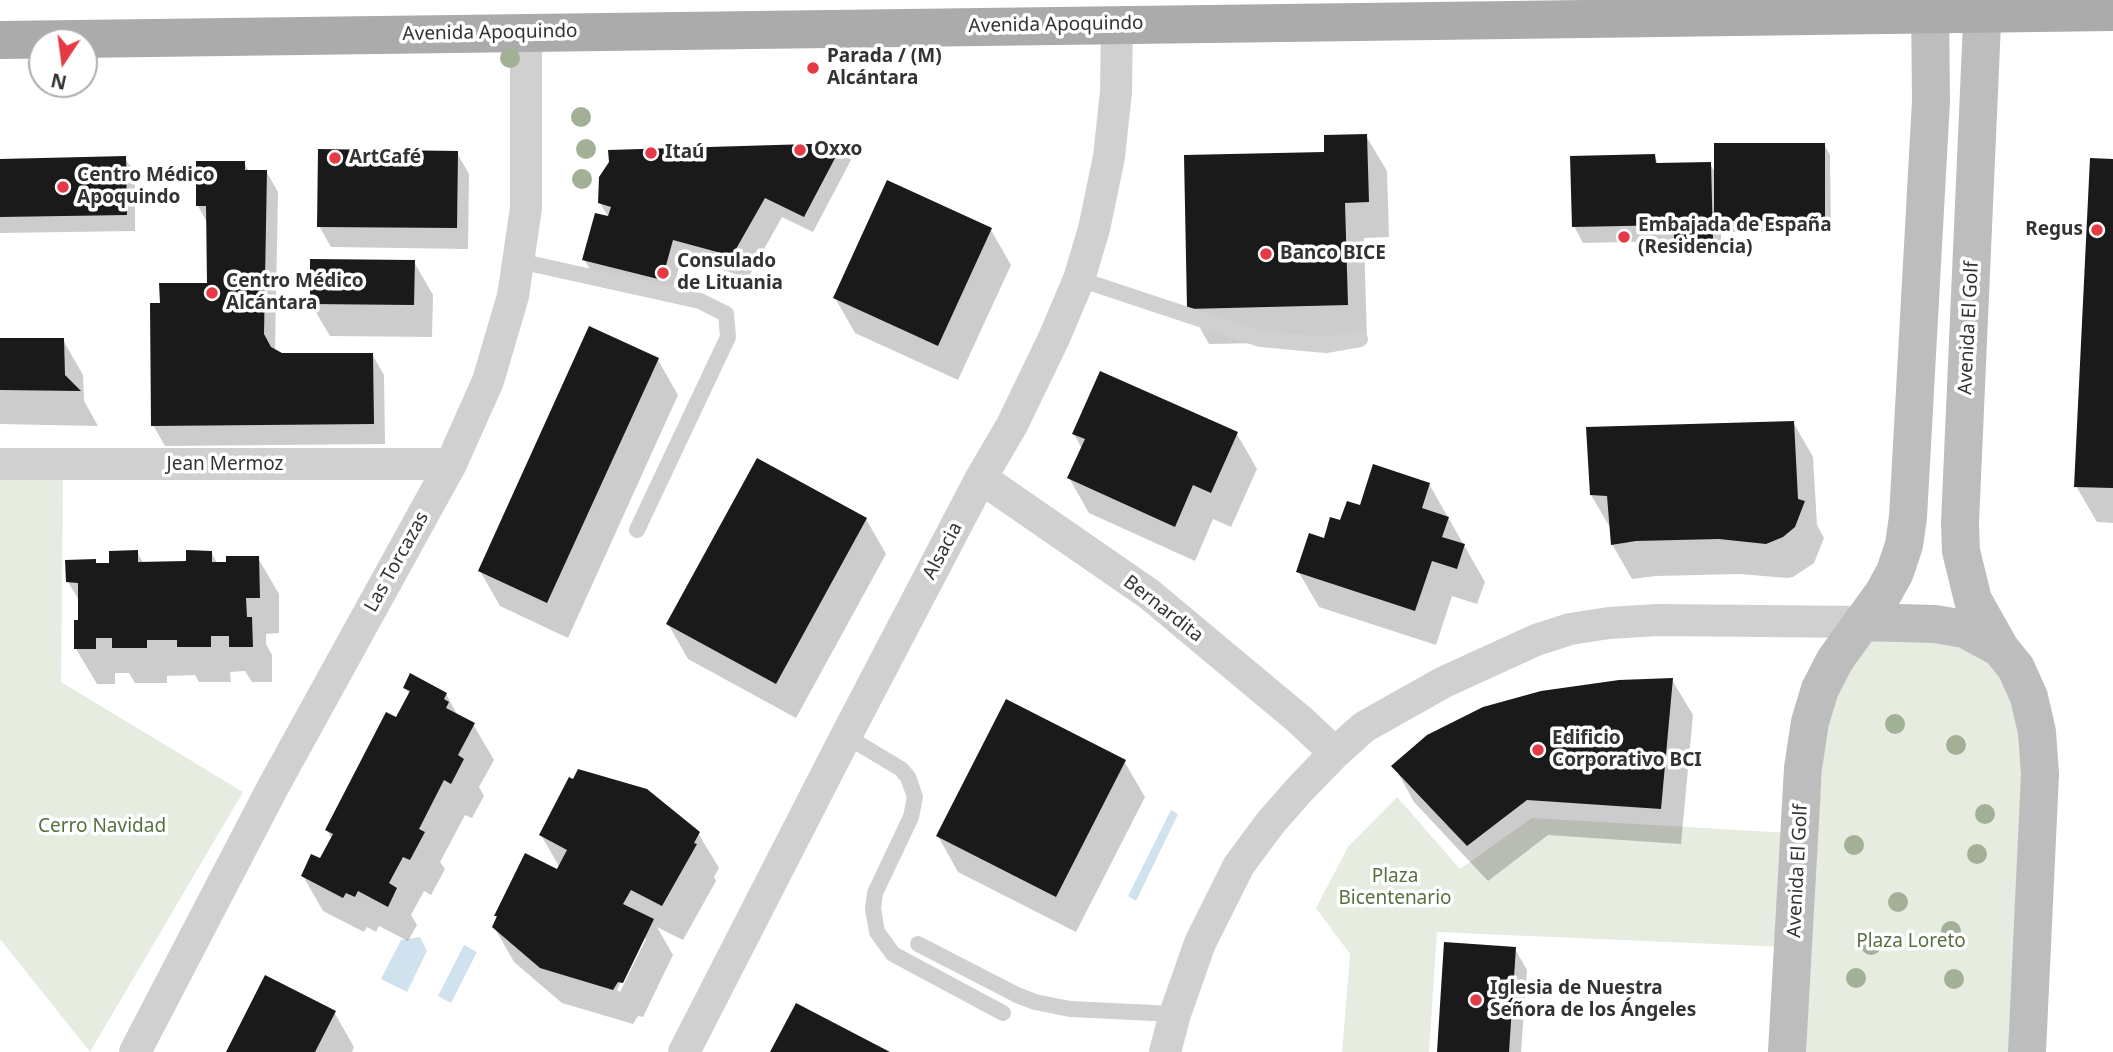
<!DOCTYPE html>
<html>
<head>
<meta charset="utf-8">
<style>
  body { margin:0 }
  #map { position:relative; width:2113px; height:1052px; overflow:hidden; background:#fff; font-family:"Noto Sans",sans-serif }
  canvas { display:block }
  .north { position:absolute; left:28px; top:28px; width:70px; height:70px; box-sizing:border-box; background:#fff; border:2px solid #adadad; border-radius:50%; rotate:193deg; font-size:19px; font-weight:700; line-height:28px; text-align:center; color:#333 }
  .north::after { content:''; display:block; margin:auto; width:24px; height:32px; background:#e63946; clip-path:polygon(50% 0,100% 100%,50% 72%,0 100%) }
</style>
</head>
<body>
<div id="map">
<canvas width="2113" height="1052"></canvas>
<div class="north">N</div>
</div>
<script>
const g = document.querySelector('canvas').getContext('2d');
g.lineJoin = 'round';
function paint(path, color) {
  g.fillStyle = color;
  g.fill(path, 'evenodd');
}
function toPath(rows) {
  const path = new Path2D();
  for (const r of rows) {
    path.moveTo(r[0], r[1]);
    for (let i = 2; i < r.length; i += 2) path.lineTo(r[i], r[i + 1]);
  }
  return path;
}
function strokePath(path, color, width, dash) {
  g.strokeStyle = color;
  g.lineWidth = width;
  g.lineCap = dash ? 'butt' : 'round';
  g.setLineDash(dash || []);
  g.stroke(path);
}
function write(font, color, halo, rows, align = 'center') {
  g.font = font + ' "Noto Sans",sans-serif';
  g.lineWidth = 7;
  g.setLineDash([]);
  g.textBaseline = 'middle';
  g.strokeStyle = halo;
  g.fillStyle = color;
  for (const [text, x, y, turn = 0] of rows) {
    g.save();
    g.translate(x, y);
    g.rotate((+turn || 0) * Math.PI / 180);
    g.textAlign = isNaN(turn) ? turn : align;
    if (halo) g.strokeText(text, 0, 0);
    g.fillText(text, 0, 0);
    g.restore();
  }
}
paint(toPath([
  [0,473,63,476,61,682,243,792,90,1052,0,939],
  [1875,636,1957,636,2010,680,2024,722,2010,1052,1801,1052,1829,680],
  [1397,797,1460,869,1532,818,1790,833,1785,947,1437,932,1429,1052,1342,1052,1350,954,1316,908,1348,847]
]), '#e6ecdf');
paint(toPath([
  [1171,810,1178,814,1136,901,1128,896],
  [420,937,427,951,407,992,381,979,401,940],
  [464,945,477,952,451,1003,438,996]
]), '#cfe2ee');
paint(toPath([
  [1366,136,1387,171,1389,237,1364,238,1367,341,1209,344,1189,308,1326,154],
  [842,144,851,160,813,232,782,217,748,278,682,257,671,296,594,276,584,259,609,218,600,203],
  [1824,144,1830,155,1831,232,1721,232,1721,255,1685,256,1676,241,1583,243,1574,226,1654,156,1659,165,1710,164,1716,174],
  [457,153,469,174,468,249,331,247,319,226],
  [125,158,135,174,135,231,0,233,0,160],
  [2113,161,2113,523,2097,522,2076,486],
  [197,163,244,163,249,171,266,171,278,192,275,352,281,355,372,354,384,375,385,444,165,446,153,425,161,305,209,285,208,224,198,206],
  [991,230,1011,265,958,380,855,333,835,298],
  [414,262,433,295,432,337,330,336,311,304],
  [0,340,63,340,83,375,84,401,98,426,0,424],
  [658,360,678,395,568,638,500,606,480,571],
  [1793,422,1813,457,1817,525,1824,538,1814,563,1793,577,1787,578,1740,574,1656,576,1632,579,1612,544,1611,529,1591,495],
  [1074,434,1237,434,1257,469,1231,527,1213,519,1195,561,1089,513,1069,478,1082,449],
  [1429,484,1485,582,1477,604,1452,596,1436,645,1319,607,1298,571,1325,540,1341,522,1361,508],
  [866,519,886,554,796,718,688,659,668,624],
  [137,552,144,564,187,563,211,552,217,563,258,558,279,594,279,633,266,634,266,644,272,655,272,682,252,682,245,671,230,672,231,682,199,682,195,675,167,676,167,683,135,683,129,673,115,673,115,684,97,684,76,649,80,602,68,582,97,565,111,565],
  [1672,680,1693,715,1681,844,1548,835,1488,881,1414,802,1394,766],
  [405,688,446,694,458,716,473,724,494,760,479,787,484,796,472,818,465,815,440,862,445,869,431,895,424,891,411,915,417,925,408,941,379,926,376,932,367,927,364,932,323,911,303,876,321,861,332,839,327,830,397,720,410,695],
  [1124,761,1145,797,1076,932,958,872,938,836],
  [698,833,719,868,714,877,716,881,683,940,657,927,673,955,643,1017,638,1016,633,1024,562,1003,514,962,494,927,498,919,496,916,558,872,560,868,541,835],
  [643,937,646,939,620,992,617,990],
  [1515,949,1527,970,1521,1052,1439,1052],
  [334,1012,354,1047,352,1052,228,1052]
]), '#0003');
paint(toPath([
  [1367,134,1369,202,1345,203,1348,305,1187,309,1184,155,1324,152,1324,135],
  [843,143,804,217,765,198,732,256,673,240,662,280,582,260,595,213,608,216,611,207,598,203,599,177,609,162,608,150],
  [1714,143,1825,143,1825,221,1714,221],
  [318,149,458,151,457,228,317,227],
  [1655,154,1656,163,1711,162,1713,239,1674,240,1674,225,1572,227,1570,156],
  [126,156,127,215,0,217,0,159],
  [2090,158,2113,159,2113,488,2074,487],
  [196,161,245,161,245,170,267,170,264,334,271,347,282,353,373,353,374,424,151,426,150,303,160,303,159,283,207,283,206,206,196,206],
  [887,180,992,228,938,346,833,298],
  [310,259,415,260,414,305,310,304],
  [589,326,659,358,547,603,478,571],
  [0,338,64,338,65,375,81,391,0,390],
  [1100,371,1238,432,1211,493,1193,485,1175,527,1067,478,1085,439,1072,434],
  [1794,421,1798,499,1805,501,1795,527,1783,537,1766,544,1719,539,1636,541,1611,545,1607,496,1590,495,1586,427],
  [757,458,867,518,776,684,666,624],
  [1373,464,1430,483,1422,508,1449,517,1442,537,1465,544,1457,569,1432,561,1415,611,1296,572,1309,533,1324,538,1330,517,1340,520,1347,501,1360,505],
  [138,550,138,562,186,561,186,550,212,551,212,562,226,562,226,556,259,556,260,598,246,598,247,617,252,617,253,647,229,647,229,636,211,636,211,647,177,647,177,640,147,640,147,648,112,648,112,638,96,638,96,649,74,649,74,620,78,620,78,583,66,582,65,560,96,559,96,563,109,563,109,551],
  [410,673,447,693,444,699,449,702,446,708,475,723,458,755,464,759,451,784,444,780,419,829,425,832,410,860,403,857,389,883,397,888,388,907,358,891,355,897,346,893,343,898,301,876,311,854,320,858,333,834,325,830,386,712,396,717,410,691,403,688],
  [1673,678,1661,809,1527,800,1467,846,1391,766,1427,735,1483,707,1541,691,1619,680],
  [1006,699,1126,760,1056,897,936,836],
  [578,769,647,789,700,832,694,843,697,844,662,906,631,890,623,904,654,919,623,983,618,982,613,990,540,968,492,927,497,916,494,916,525,853,557,869,567,850,539,835,569,777,573,779],
  [1444,942,1516,947,1509,1052,1437,1052],
  [265,975,336,1011,315,1052,226,1052],
  [796,1003,890,1052,770,1052]
]), '#1a1a1a');
strokePath(toPath([
  [519,261,700,301,726,314,728,337,637,530],
  [1079,279,1260,339,1326,345,1360,339],
  [846,736,901,769,908,777,915,797,911,817,875,893,873,909,877,932,893,954,1003,1013],
  [918,944,1017,995,1035,1002,1070,1009,1175,1014]
]), '#d0d0d0', 16);
strokePath(toPath([
  [0,464,451,464],
  [981,478,1149,594,1300,720,1335,753],
  [135,1052,273,787,451,464,488,381,513,296,526,208,526,32],
  [684,1052,846,736,981,478,1012,425,1054,338,1079,279,1094,229,1109,157,1116,92,1117,24],
  [1165,1052,1175,1014,1200,943,1239,865,1271,822,1301,788,1335,753,1364,727,1444,682,1536,640,1570,629,1609,623,1657,620,1863,622]
]), '#d0d0d0', 32);
strokePath(toPath([
  [1983,0,1960,523,1961,551,1973,600,2000,648,2016,668,2029,697,2037,732,2040,774,2027,1052],
  [1863,622,1935,624,1965,629,2000,648],
  [1787,1052,1803,768,1810,722,1820,689,1835,660,1884,592,1895,572,1904,545,1908,517,1931,101,1930,0]
]), '#bdbdbd', 38);
strokePath(toPath([
  [0,40,2113,12]
]), '#ababab', 38);
g.fillStyle = '#a2b095';
for (const [x, y] of [
  [510,58],
  [581,117],
  [586,149],
  [582,179],
  [1895,724],
  [1956,745],
  [1985,814],
  [1854,845],
  [1977,854],
  [1898,902],
  [1951,931],
  [1871,945],
  [1856,978],
  [1954,979]
]) {
  g.beginPath();
  g.arc(x, y, 10, 0, 2 * Math.PI);
  g.fill();
}
for (const [x, y, r, color] of [
  [813,68,7,"#e63946"],
  [800,150,7,"#e63946"],
  [651,153,7,"#e63946"],
  [335,158,7,"#e63946"],
  [63,187,7,"#e63946"],
  [2097,230,7,"#e63946"],
  [1624,237,7,"#e63946"],
  [1266,254,7,"#e63946"],
  [663,273,7,"#e63946"],
  [212,293,7,"#e63946"],
  [1538,750,7,"#e63946"],
  [1476,1000,7,"#e63946"]
]) {
  const dot = new Path2D();
  dot.arc(x, y, r, 0, 2 * Math.PI);
  g.fillStyle = color;
  g.fill(dot);
  strokePath(dot, '#fff', 2.5);
}
write('19px', '#333', '#fff', [
  ["Avenida Apoquindo",1056,25,-1],
  ["Avenida Apoquindo",490,33,-1],
  ["Avenida El Golf",1969,328,-87],
  ["Jean Mermoz",225,465],
  ["Alsacia",943,551,-62],
  ["Las Torcazas",397,562,-61],
  ["Bernardita",1163,609,38],
  ["Avenida El Golf",1798,871,-87]
]);
write('bold 19px', '#333', '#fff', [
  ["Parada / (M)",827,57],
  ["Alcántara",827,79],
  ["Oxxo",814,150],
  ["Itaú",665,153],
  ["ArtCafé",349,158],
  ["Centro Médico",77,176],
  ["Apoquindo",77,198],
  ["Embajada de España",1638,226],
  ["(Residencia)",1638,248],
  ["Regus",2083,230,"right"],
  ["Banco BICE",1280,254],
  ["Consulado",677,262],
  ["de Lituania",677,284],
  ["Centro Médico",226,282],
  ["Alcántara",226,304],
  ["Edificio",1552,739],
  ["Corporativo BCI",1552,761],
  ["Iglesia de Nuestra",1490,989],
  ["Señora de los Ángeles",1490,1011]
], 'left');
write('19px', '#56703f', '#fff', [
  ["Cerro Navidad",102,827],
  ["Plaza",1395,877],
  ["Bicentenario",1395,899],
  ["Plaza Loreto",1911,942]
]);
</script>
</body>
</html>
